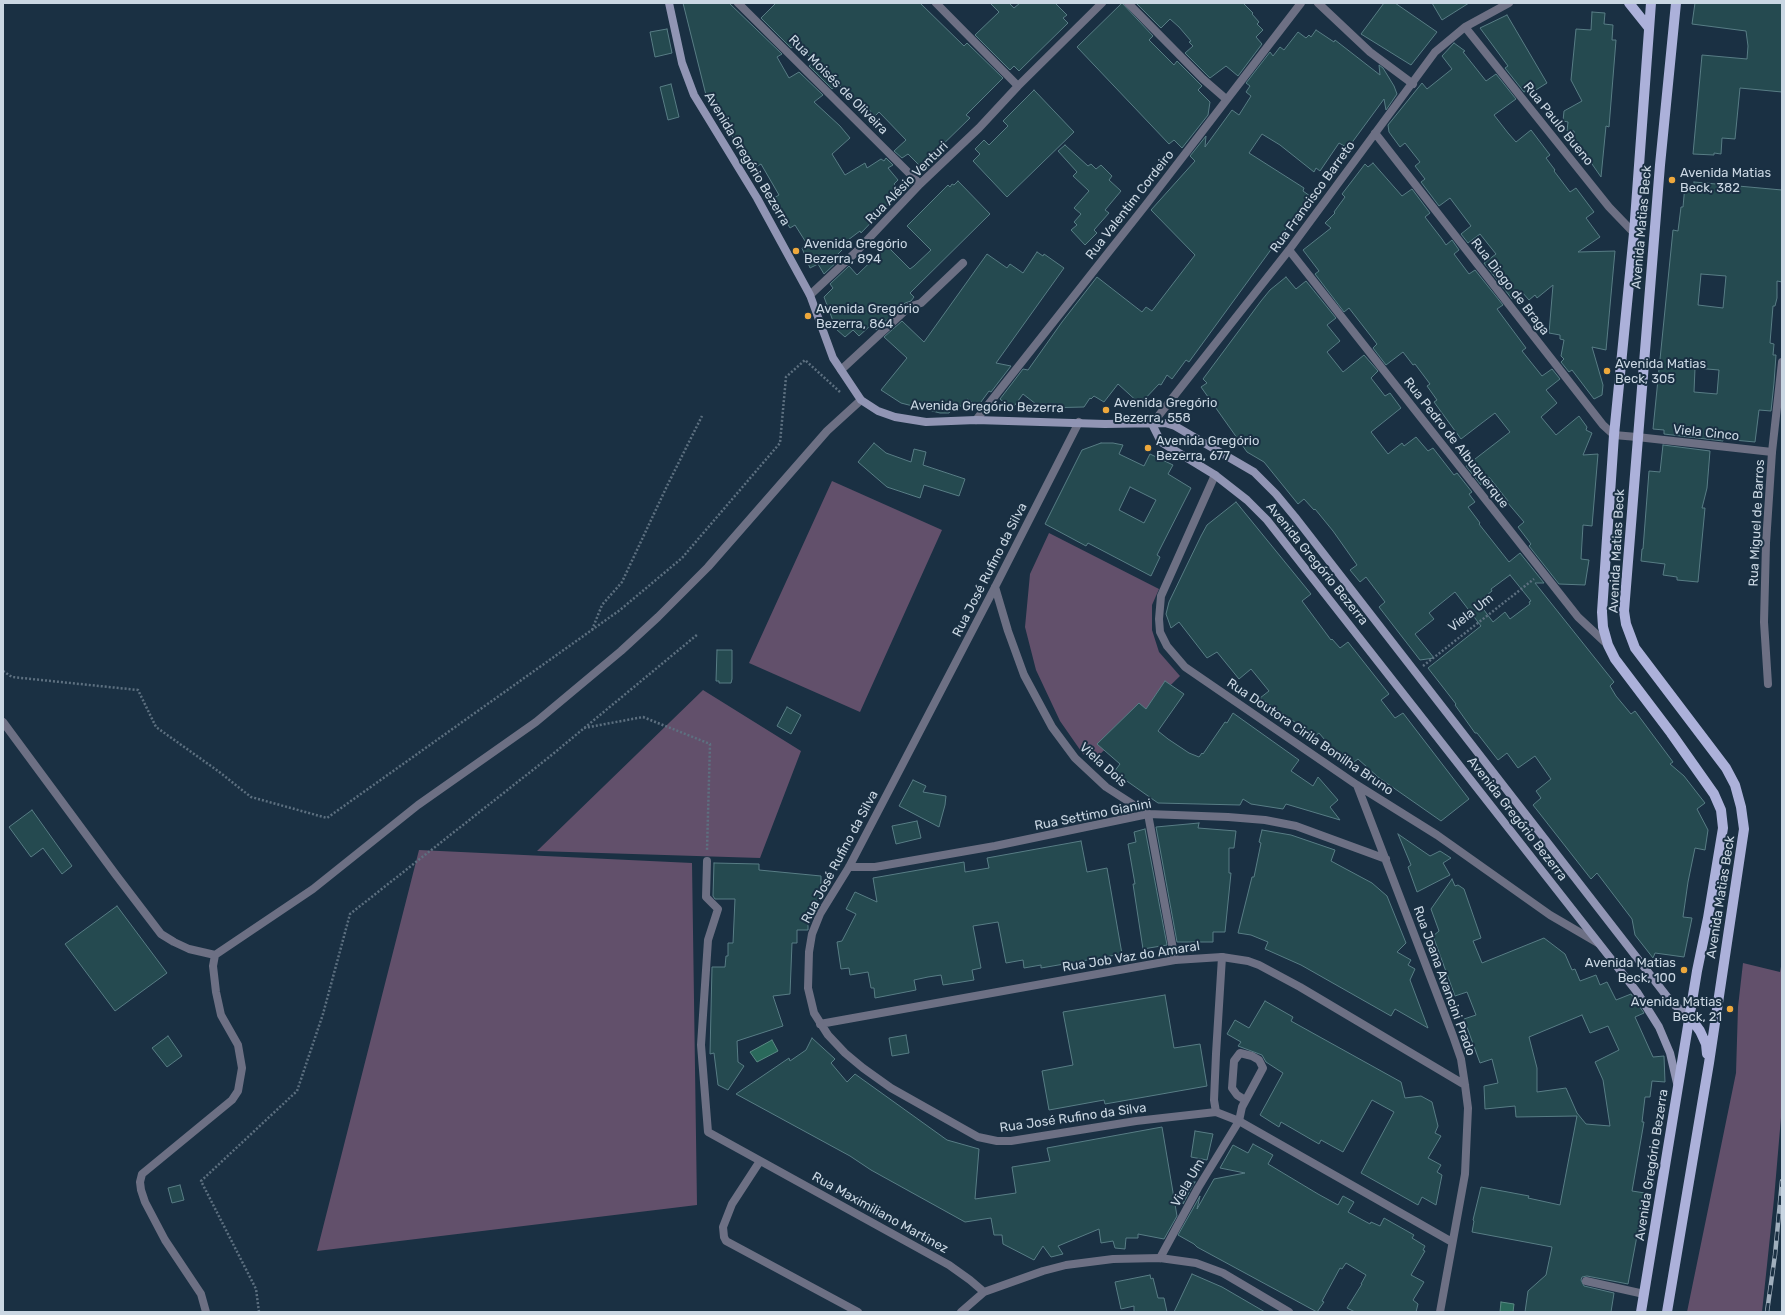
<!DOCTYPE html>
<html>
<head>
<meta charset="utf-8">
<style>
  body { margin:0 }
  #map { position:relative; width:1785px; height:1315px; overflow:hidden; background:#1a3043; font-family:Rubik,sans-serif }
  canvas { display:block }
  .frame { position:absolute; inset:0; border:4px solid #cad7e3; pointer-events:none }
</style>
</head>
<body>
<div id="map">
<canvas width="1785" height="1315"></canvas>
<div class="frame"></div>
</div>
<script>
const g = document.querySelector('canvas').getContext('2d');
g.lineJoin = 'round';
function paint(path, color) {
  g.fillStyle = color;
  g.fill(path, 'evenodd');
}
function toPath(rows) {
  const path = new Path2D();
  for (const r of rows) {
    path.moveTo(r[0], r[1]);
    for (let i = 2; i < r.length; i += 2) path.lineTo(r[i], r[i + 1]);
  }
  return path;
}
function strokePath(path, color, width, dash) {
  g.strokeStyle = color;
  g.lineWidth = width;
  g.lineCap = dash ? 'butt' : 'round';
  g.setLineDash(dash || []);
  g.stroke(path);
}
function write(font, color, halo, rows, align = 'center') {
  g.font = font + ' Rubik,sans-serif';
  g.lineWidth = 4;
  g.setLineDash([]);
  g.textBaseline = 'middle';
  g.strokeStyle = halo;
  g.fillStyle = color;
  for (const [text, x, y, turn = 0] of rows) {
    g.save();
    g.translate(x, y);
    g.rotate((+turn || 0) * Math.PI / 180);
    g.textAlign = isNaN(turn) ? turn : align;
    if (halo) g.strokeText(text, 0, 0);
    g.fillText(text, 0, 0);
    g.restore();
  }
}
paint(toPath([
  [832,481,942,530,860,712,749,663],
  [1049,533,1159,589,1152,605,1152,630,1159,652,1180,676,1093,761,1083,754,1060,721,1036,670,1025,627,1030,574],
  [703,690,801,751,760,858,537,851],
  [419,850,692,863,697,1205,317,1251],
  [1782,961,1782,1106,1774,1199,1762,1312,1687,1312,1736,1073,1738,1007,1743,963,1780,972]
]), '#62506b');
const water = toPath([
  [772,1040,778,1051,757,1062,750,1052,772,1040],
  [1501,1302,1514,1304,1513,1312,1500,1312,1501,1302]
]);
paint(water, '#2a695b');
strokePath(water, '#5a8a84', 1);
const building = toPath([
  [683,3,729,3,782,54,777,57,789,78,799,72,823,95,814,102,840,126,850,138,832,154,845,175,865,163,867,168,881,159,884,161,886,158,893,165,888,168,898,180,894,184,901,191,861,233,860,231,840,246,842,250,838,254,841,258,824,274,818,264,810,268,802,248,807,244,795,225,790,228,772,199,779,195,761,164,753,169,706,95,683,3],
  [776,3,920,3,964,46,967,43,1003,78,966,115,970,118,932,155,934,158,927,165,921,167,908,154,902,158,894,151,906,140,879,112,875,116,859,99,856,103,838,84,832,89,809,66,815,62,797,44,791,48,761,18,776,3],
  [990,3,1009,3,1014,8,1020,3,1055,3,1067,15,1063,18,1068,23,1019,71,1014,66,1010,70,975,35,999,12,990,3],
  [1122,3,1153,36,1149,40,1174,65,1177,61,1202,86,1198,90,1210,102,1208,115,1182,148,1174,140,1169,144,1077,47,1122,3],
  [1136,3,1243,3,1253,13,1252,14,1259,22,1257,24,1263,30,1256,37,1262,44,1238,76,1226,66,1210,78,1185,53,1193,46,1189,42,1191,41,1179,27,1170,19,1161,28,1136,3],
  [1384,3,1395,3,1437,32,1411,65,1361,34,1384,3],
  [1432,3,1469,3,1442,20,1432,3],
  [1695,3,1782,3,1782,92,1740,88,1735,139,1722,138,1721,154,1714,153,1714,155,1693,154,1702,55,1747,59,1748,46,1746,31,1692,24,1695,3],
  [1592,12,1605,13,1604,24,1613,25,1612,40,1616,40,1609,127,1606,126,1601,177,1574,138,1574,131,1567,131,1568,122,1563,121,1564,111,1582,101,1571,80,1576,29,1591,30,1592,12],
  [1507,15,1547,83,1531,93,1528,90,1524,92,1505,68,1508,66,1480,28,1507,15],
  [667,29,672,53,655,57,650,32,667,29],
  [1316,30,1334,42,1335,40,1380,75,1379,65,1383,68,1394,86,1397,94,1386,110,1384,99,1348,148,1339,143,1320,171,1316,168,1314,172,1280,145,1262,134,1249,153,1304,188,1303,191,1310,196,1189,362,1186,360,1172,379,1167,375,1161,385,1159,384,1140,404,1118,384,1104,402,1094,396,1091,399,1090,398,1084,407,1041,408,1023,394,1012,409,1000,399,1023,369,1028,370,1062,322,1097,277,1142,312,1146,307,1152,311,1195,255,1151,210,1195,161,1190,156,1206,136,1205,147,1232,110,1239,115,1251,96,1246,92,1250,86,1246,83,1270,52,1273,56,1280,47,1284,50,1298,32,1306,38,1309,35,1311,37,1316,30],
  [1454,43,1465,51,1463,52,1486,81,1496,74,1516,99,1494,115,1508,133,1516,142,1531,130,1550,155,1546,158,1555,170,1554,171,1570,192,1576,188,1594,212,1586,218,1600,237,1578,252,1615,251,1606,350,1592,347,1603,385,1602,395,1594,399,1572,370,1569,372,1561,362,1564,359,1561,356,1564,340,1560,339,1560,335,1549,333,1553,285,1537,298,1535,295,1529,300,1522,292,1512,299,1484,263,1496,254,1480,234,1468,243,1461,234,1471,226,1450,198,1439,206,1421,182,1425,179,1415,166,1420,162,1405,143,1400,147,1389,132,1388,125,1422,83,1427,89,1452,69,1442,56,1454,43],
  [671,84,679,117,668,120,660,87,671,84],
  [1034,90,1074,132,1007,197,973,161,980,154,975,149,984,140,989,145,1008,126,1003,121,1034,90],
  [1065,145,1088,166,1091,164,1096,169,1101,165,1112,176,1109,180,1121,191,1105,210,1109,213,1094,230,1097,233,1085,245,1071,230,1077,225,1074,222,1081,214,1074,208,1089,191,1073,176,1077,172,1058,151,1065,145],
  [1373,163,1402,196,1412,189,1430,213,1425,217,1442,239,1446,245,1452,240,1459,250,1454,254,1469,274,1475,270,1503,305,1497,309,1526,348,1522,351,1542,376,1552,369,1560,379,1546,390,1557,403,1541,417,1556,435,1579,416,1587,427,1586,430,1592,433,1583,455,1598,454,1592,526,1583,525,1581,559,1589,560,1585,585,1559,584,1529,546,1531,544,1518,527,1524,522,1507,502,1508,501,1489,477,1481,485,1466,466,1510,432,1495,413,1461,439,1434,402,1437,400,1427,386,1430,384,1415,364,1413,365,1403,352,1386,365,1373,348,1377,344,1349,308,1344,312,1315,274,1319,271,1303,250,1331,228,1325,223,1335,213,1334,212,1345,197,1342,194,1365,164,1368,167,1373,163],
  [958,181,990,214,910,293,914,297,911,301,905,303,876,330,871,325,859,336,853,330,845,337,836,329,824,297,833,288,830,284,849,266,857,275,887,246,910,269,914,266,931,250,907,226,948,185,950,187,952,184,954,185,958,181],
  [1694,182,1782,190,1782,282,1777,281,1777,298,1775,306,1773,306,1770,343,1774,344,1773,355,1776,355,1774,383,1771,411,1759,410,1755,442,1723,439,1723,441,1664,434,1664,430,1653,429,1673,230,1678,231,1681,207,1683,207,1685,185,1694,185,1694,182],
  [1701,274,1726,276,1723,308,1698,305,1701,274],
  [1695,368,1719,370,1717,394,1694,392,1695,368],
  [1037,252,1043,256,1044,254,1064,268,996,363,1011,366,991,392,989,391,978,406,967,399,962,407,956,403,949,413,940,413,901,403,881,390,907,358,884,337,902,321,924,342,987,254,1007,268,1010,264,1023,273,1037,252],
  [1286,277,1296,289,1306,281,1336,318,1327,325,1340,341,1327,352,1343,372,1364,355,1378,371,1371,378,1385,396,1390,393,1401,408,1371,432,1388,454,1402,443,1404,446,1416,437,1428,451,1433,448,1454,475,1457,473,1472,492,1469,494,1475,502,1468,507,1480,523,1479,524,1509,562,1520,553,1544,583,1535,583,1614,682,1610,686,1616,696,1631,714,1635,711,1673,762,1670,764,1684,776,1705,803,1697,809,1708,830,1705,850,1695,848,1688,882,1683,917,1692,918,1684,957,1655,953,1653,958,1635,935,1632,919,1597,873,1591,879,1533,805,1541,798,1536,791,1551,779,1535,756,1518,768,1507,753,1498,760,1477,733,1475,733,1455,705,1456,704,1428,668,1481,626,1455,592,1429,613,1434,619,1415,634,1434,658,1420,660,1379,607,1385,602,1366,577,1360,582,1350,570,1357,565,1333,531,1315,509,1314,510,1304,499,1298,504,1264,462,1247,452,1201,387,1207,383,1203,379,1261,301,1270,290,1286,277],
  [1510,575,1531,601,1529,602,1530,604,1510,619,1505,612,1493,622,1478,602,1492,591,1491,589,1510,575],
  [874,443,886,453,911,462,914,449,926,452,923,465,965,479,959,496,924,485,920,498,887,487,858,462,874,443],
  [1101,443,1113,443,1123,445,1119,454,1144,466,1150,454,1173,465,1168,474,1191,488,1157,555,1160,557,1151,576,1088,543,1086,546,1045,524,1082,450,1101,443],
  [1130,487,1156,500,1144,523,1119,510,1130,487],
  [1663,445,1710,451,1707,488,1702,508,1705,508,1698,582,1677,580,1677,577,1663,575,1665,564,1641,561,1642,549,1643,549,1649,471,1660,472,1663,445],
  [1236,502,1311,594,1302,601,1331,640,1332,639,1340,648,1348,642,1389,694,1381,700,1395,718,1403,713,1469,799,1441,821,1378,777,1358,759,1350,765,1339,751,1336,753,1319,733,1315,736,1260,698,1269,691,1251,669,1239,679,1217,652,1207,658,1179,622,1171,628,1166,614,1169,602,1201,536,1207,525,1236,502],
  [717,650,732,650,732,679,731,683,719,683,719,681,716,681,717,650],
  [1165,681,1184,694,1158,731,1168,739,1189,753,1199,757,1202,753,1203,754,1225,722,1227,723,1233,713,1299,760,1291,771,1313,786,1318,777,1338,800,1330,807,1340,820,1286,804,1283,809,1251,804,1243,799,1240,805,1158,803,1114,772,1120,764,1097,744,1139,703,1146,709,1165,681],
  [787,707,801,715,791,734,777,726,787,707],
  [913,780,926,786,923,792,946,796,945,805,939,827,899,806,913,780],
  [32,810,72,866,62,874,43,848,31,857,9,827,32,810],
  [917,821,921,838,896,844,892,826,917,821],
  [1199,823,1198,828,1236,831,1234,848,1229,848,1229,873,1231,873,1225,932,1213,932,1213,942,1177,942,1156,827,1199,823],
  [1145,829,1167,945,1143,949,1133,884,1135,884,1128,844,1136,842,1134,832,1145,829],
  [1262,830,1291,835,1335,850,1331,861,1372,883,1387,896,1406,943,1397,952,1411,960,1408,965,1415,969,1410,980,1428,1028,1395,1009,1391,1016,1301,965,1265,949,1268,942,1251,935,1238,933,1252,877,1254,877,1261,843,1259,842,1262,830],
  [1398,834,1430,856,1440,851,1451,858,1443,863,1450,875,1417,892,1408,867,1411,865,1398,834],
  [1081,841,1087,872,1107,868,1122,954,1041,968,1041,965,1024,968,1023,960,1006,963,998,922,973,926,981,968,972,970,974,980,943,985,941,975,928,977,914,980,916,990,875,998,874,988,871,988,868,972,850,975,849,968,841,969,837,942,842,941,856,914,846,909,855,892,877,902,873,878,964,862,965,872,989,868,987,858,1081,841],
  [714,863,759,864,759,870,821,876,821,893,808,917,808,930,797,930,797,943,792,943,790,994,773,996,783,1026,737,1041,738,1062,744,1066,728,1090,718,1085,714,1053,710,1054,712,967,725,967,726,956,728,956,728,943,733,943,735,899,715,899,713,896,714,863],
  [1452,879,1455,886,1458,885,1464,889,1481,938,1473,941,1482,963,1544,938,1565,954,1572,970,1575,969,1580,981,1596,975,1600,985,1607,982,1616,1000,1631,994,1644,1013,1635,1017,1653,1057,1664,1056,1665,1082,1652,1081,1650,1097,1645,1097,1642,1122,1644,1122,1632,1191,1645,1193,1628,1284,1587,1276,1582,1277,1581,1280,1584,1286,1614,1293,1611,1312,1525,1312,1528,1291,1546,1275,1552,1247,1472,1232,1474,1221,1473,1220,1481,1187,1529,1196,1528,1198,1560,1205,1577,1116,1516,1117,1515,1106,1485,1109,1484,1086,1498,1083,1492,1059,1480,1063,1464,1019,1476,1015,1467,992,1455,996,1433,936,1439,931,1431,909,1452,879],
  [1582,1015,1590,1033,1608,1026,1619,1050,1595,1062,1603,1080,1610,1126,1586,1124,1577,1113,1566,1088,1537,1092,1537,1068,1529,1037,1582,1015],
  [117,906,167,973,115,1011,65,944,117,906],
  [1165,995,1174,1048,1200,1044,1207,1086,1105,1104,1104,1100,1049,1110,1042,1071,1073,1065,1063,1012,1165,995],
  [1265,1001,1293,1017,1291,1021,1401,1082,1405,1098,1421,1096,1432,1102,1438,1126,1435,1133,1441,1136,1428,1158,1441,1165,1437,1172,1442,1175,1436,1205,1422,1197,1418,1205,1361,1173,1394,1112,1372,1100,1343,1152,1321,1140,1319,1144,1281,1122,1279,1127,1260,1115,1283,1073,1266,1062,1262,1055,1238,1046,1241,1042,1227,1034,1235,1020,1249,1028,1265,1001],
  [906,1035,909,1053,892,1056,889,1038,906,1035],
  [168,1036,182,1056,167,1067,152,1048,168,1036],
  [812,1038,835,1059,831,1063,847,1082,855,1074,947,1140,979,1149,975,1199,1016,1193,1012,1167,1050,1161,1047,1148,1162,1127,1177,1216,1164,1239,1138,1234,1138,1238,1126,1238,1125,1249,1115,1248,1113,1241,1101,1243,1099,1229,1058,1246,1063,1254,1051,1257,1043,1246,1034,1260,1003,1244,1002,1235,994,1235,991,1218,965,1222,871,1170,850,1156,736,1094,789,1058,790,1061,806,1050,812,1038],
  [1195,1131,1213,1134,1207,1160,1191,1157,1195,1131],
  [1253,1144,1273,1155,1268,1164,1318,1194,1338,1205,1343,1196,1354,1202,1348,1212,1370,1224,1371,1222,1380,1226,1384,1218,1414,1235,1412,1238,1425,1246,1423,1250,1425,1251,1411,1275,1424,1282,1413,1300,1418,1304,1416,1312,1355,1312,1347,1308,1362,1284,1361,1284,1366,1275,1346,1263,1342,1269,1340,1268,1322,1301,1324,1302,1317,1312,1197,1247,1194,1244,1178,1235,1200,1196,1197,1209,1214,1179,1245,1173,1220,1168,1233,1145,1248,1153,1253,1144],
  [1195,1182,1193,1185,1183,1204,1186,1183,1195,1182],
  [180,1185,184,1200,172,1203,168,1188,180,1185],
  [1192,1274,1222,1287,1265,1312,1174,1312,1192,1274],
  [1150,1275,1151,1279,1153,1278,1158,1298,1164,1298,1167,1312,1134,1312,1134,1306,1121,1309,1115,1282,1150,1275]
]);
paint(building, '#254a50');
strokePath(building, '#587d85', 1);
strokePath(toPath([
  [592,630,602,605,622,582,667,486,702,416],
  [1423,666,1534,579],
  [3,671,12,677,138,690,156,727,218,771,251,797,327,818,620,610,682,558,780,443,786,377,805,360,840,392],
  [584,728,643,717,710,744,707,850],
  [259,1312,256,1289,201,1181,297,1091,323,1014,350,914,548,758,698,634]
]), '#5d7080', 2.5, [2, 2]);
strokePath(toPath([
  [841,370,909,307,921,303,963,263],
  [1637,437,1772,452],
  [3,722,116,875,161,934,174,942,189,949,215,955],
  [1148,814,1175,960],
  [1216,1112,1214,1100,1216,1054,1222,957],
  [1160,1258,1198,1188,1239,1121,1242,1107,1263,1068,1259,1060,1252,1056,1240,1053,1234,1061,1232,1088,1237,1095,1245,1100],
  [1586,1281,1644,1294],
  [206,1312,201,1294,165,1240,145,1202,141,1190,140,1182,142,1174,232,1100,238,1091,242,1068,238,1045,221,1015,216,992,213,966,215,955,313,889,418,805,536,722,621,651,658,617,708,567,827,431,861,400]
]), '#6d7084', 8);
strokePath(toPath([
  [738,3,920,184],
  [936,3,1018,86],
  [1128,3,1203,79,1226,99],
  [1318,3,1370,52,1413,84],
  [1465,27,1609,207,1634,233],
  [1375,133,1603,425,1614,435,1637,437],
  [1289,250,1578,617,1608,645],
  [810,295,856,252,920,184,979,128,1018,86,1102,3],
  [976,420,1145,206,1301,3],
  [1079,422,995,587,849,867,820,914,812,934,809,952,808,988,814,1013,828,1035,845,1053,863,1068,891,1088,978,1137,997,1141,1011,1141,1136,1121,1216,1112,1239,1121,1452,1242],
  [1152,424,1289,250,1435,52,1465,27,1509,3],
  [1215,475,1161,596,1159,619,1160,632,1167,646,1185,667,1357,785,1437,835,1550,915,1598,943],
  [995,587,1008,631,1024,675,1052,727,1075,758,1106,787,1148,814],
  [1768,684,1764,622,1766,543,1772,452,1782,362],
  [1357,785,1453,1036,1461,1059,1465,1085,1468,1108,1465,1174,1440,1312],
  [707,861,706,897,718,909,708,940,701,1045,708,1132,949,1265,970,1280,984,1292],
  [849,867,875,867,995,846,1148,814,1228,817,1265,820,1296,826,1386,859],
  [820,1024,1175,960,1222,957,1248,961,1259,965,1300,987,1465,1085],
  [760,1161,732,1204,723,1227,724,1237,726,1241,858,1312],
  [961,1312,984,1292,1043,1271,1066,1265,1113,1259,1160,1258,1196,1263,1223,1273,1289,1312]
]), '#6d7084', 8);
strokePath(toPath([
  [669,3,682,63,694,95,757,198,810,295,833,358,861,400,878,411,895,417,926,422,976,420,1105,424,1165,423,1175,426,1254,472,1276,494,1295,517,1672,1003,1690,1017],
  [1152,424,1161,442,1215,475,1247,500,1267,520,1637,992,1659,1027,1670,1053,1677,1083]
]), '#9195b4', 8);
strokePath(toPath([
  [1629,3,1649,28],
  [1690,1017,1700,1031,1706,1044,1707,1054],
  [1641,1312,1697,971,1708,918,1723,828,1721,810,1714,794,1671,733,1615,659,1608,645,1603,627,1602,612,1614,435,1634,233,1651,3],
  [1667,1312,1709,1063,1744,829,1741,807,1735,785,1726,768,1635,648,1626,624,1624,611,1660,165,1676,3]
]), '#acb1da', 10);
const rail = toPath([
  [1767,1312,1775,1255,1782,1181]
]);
strokePath(rail, '#a0afbd', 4.5);
strokePath(rail, '#1a3043', 3, [9]);
for (const [x, y, r, color] of [
  [1672,180,4,"#eea83c"],
  [796,251,4,"#eea83c"],
  [808,316,4,"#eea83c"],
  [1607,371,4,"#eea83c"],
  [1106,410,4,"#eea83c"],
  [1148,448,4,"#eea83c"],
  [1684,970,4,"#eea83c"],
  [1730,1009,4,"#eea83c"]
]) {
  const dot = new Path2D();
  dot.arc(x, y, r, 0, 2 * Math.PI);
  g.fillStyle = color;
  g.fill(dot);
  strokePath(dot, '#1a3043', 1.5);
}
write('13px', '#cad7e3', '#1a3043', [
  ["Rua Moisés de Oliveira",838,85,45],
  ["Rua Paulo Bueno",1558,124,51],
  ["Avenida Gregório Bezerra",747,159,59],
  ["Rua Alésio Venturi",907,183,-45],
  ["Rua Francisco Barreto",1313,197,-54],
  ["Rua Valentim Cordeiro",1130,205,-52],
  ["Avenida Matias Beck",1642,227,-85],
  ["Rua Diogo de Braga",1510,287,52],
  ["Avenida Gregório Bezerra",987,407,1],
  ["Viela Cinco",1706,433,6],
  ["Rua Pedro de Albuquerque",1456,443,52],
  ["Rua Miguel de Barros",1757,523,-87],
  ["Avenida Matias Beck",1617,551,-87],
  ["Avenida Gregório Bezerra",1317,564,51],
  ["Rua José Rufino da Silva",990,570,-63],
  ["Viela Um",1471,613,-38],
  ["Rua Doutora Cirila Bonilha Bruno",1310,737,34],
  ["Viela Dois",1103,765,42],
  ["Rua Settimo Gianini",1093,815,-11],
  ["Avenida Gregório Bezerra",1517,819,52],
  ["Rua José Rufino da Silva",840,857,-62],
  ["Avenida Matias Beck",1721,897,-81],
  ["Rua Job Vaz do Amaral",1131,957,-9],
  ["Rua Joana Avancini Prado",1444,981,70],
  ["Rua José Rufino da Silva",1073,1118,-8],
  ["Avenida Gregório Bezerra",1652,1165,-81],
  ["Viela Um",1188,1183,-60],
  ["Rua Maximiliano Martinez",880,1213,29]
]);
write('13px', '#cad7e3', '#1a3043', [
  ["Avenida Matias",1680,173],
  ["Beck, 382",1680,188],
  ["Avenida Gregório",804,244],
  ["Bezerra, 894",804,259],
  ["Avenida Gregório",816,309],
  ["Bezerra, 864",816,324],
  ["Avenida Matias",1615,364],
  ["Beck, 305",1615,379],
  ["Avenida Gregório",1114,403],
  ["Bezerra, 558",1114,418],
  ["Avenida Gregório",1156,441],
  ["Bezerra, 677",1156,456],
  ["Avenida Matias",1676,963,"right"],
  ["Beck, 100",1676,978,"right"],
  ["Avenida Matias",1722,1002,"right"],
  ["Beck, 21",1722,1017,"right"]
], 'left');
</script>
</body>
</html>
